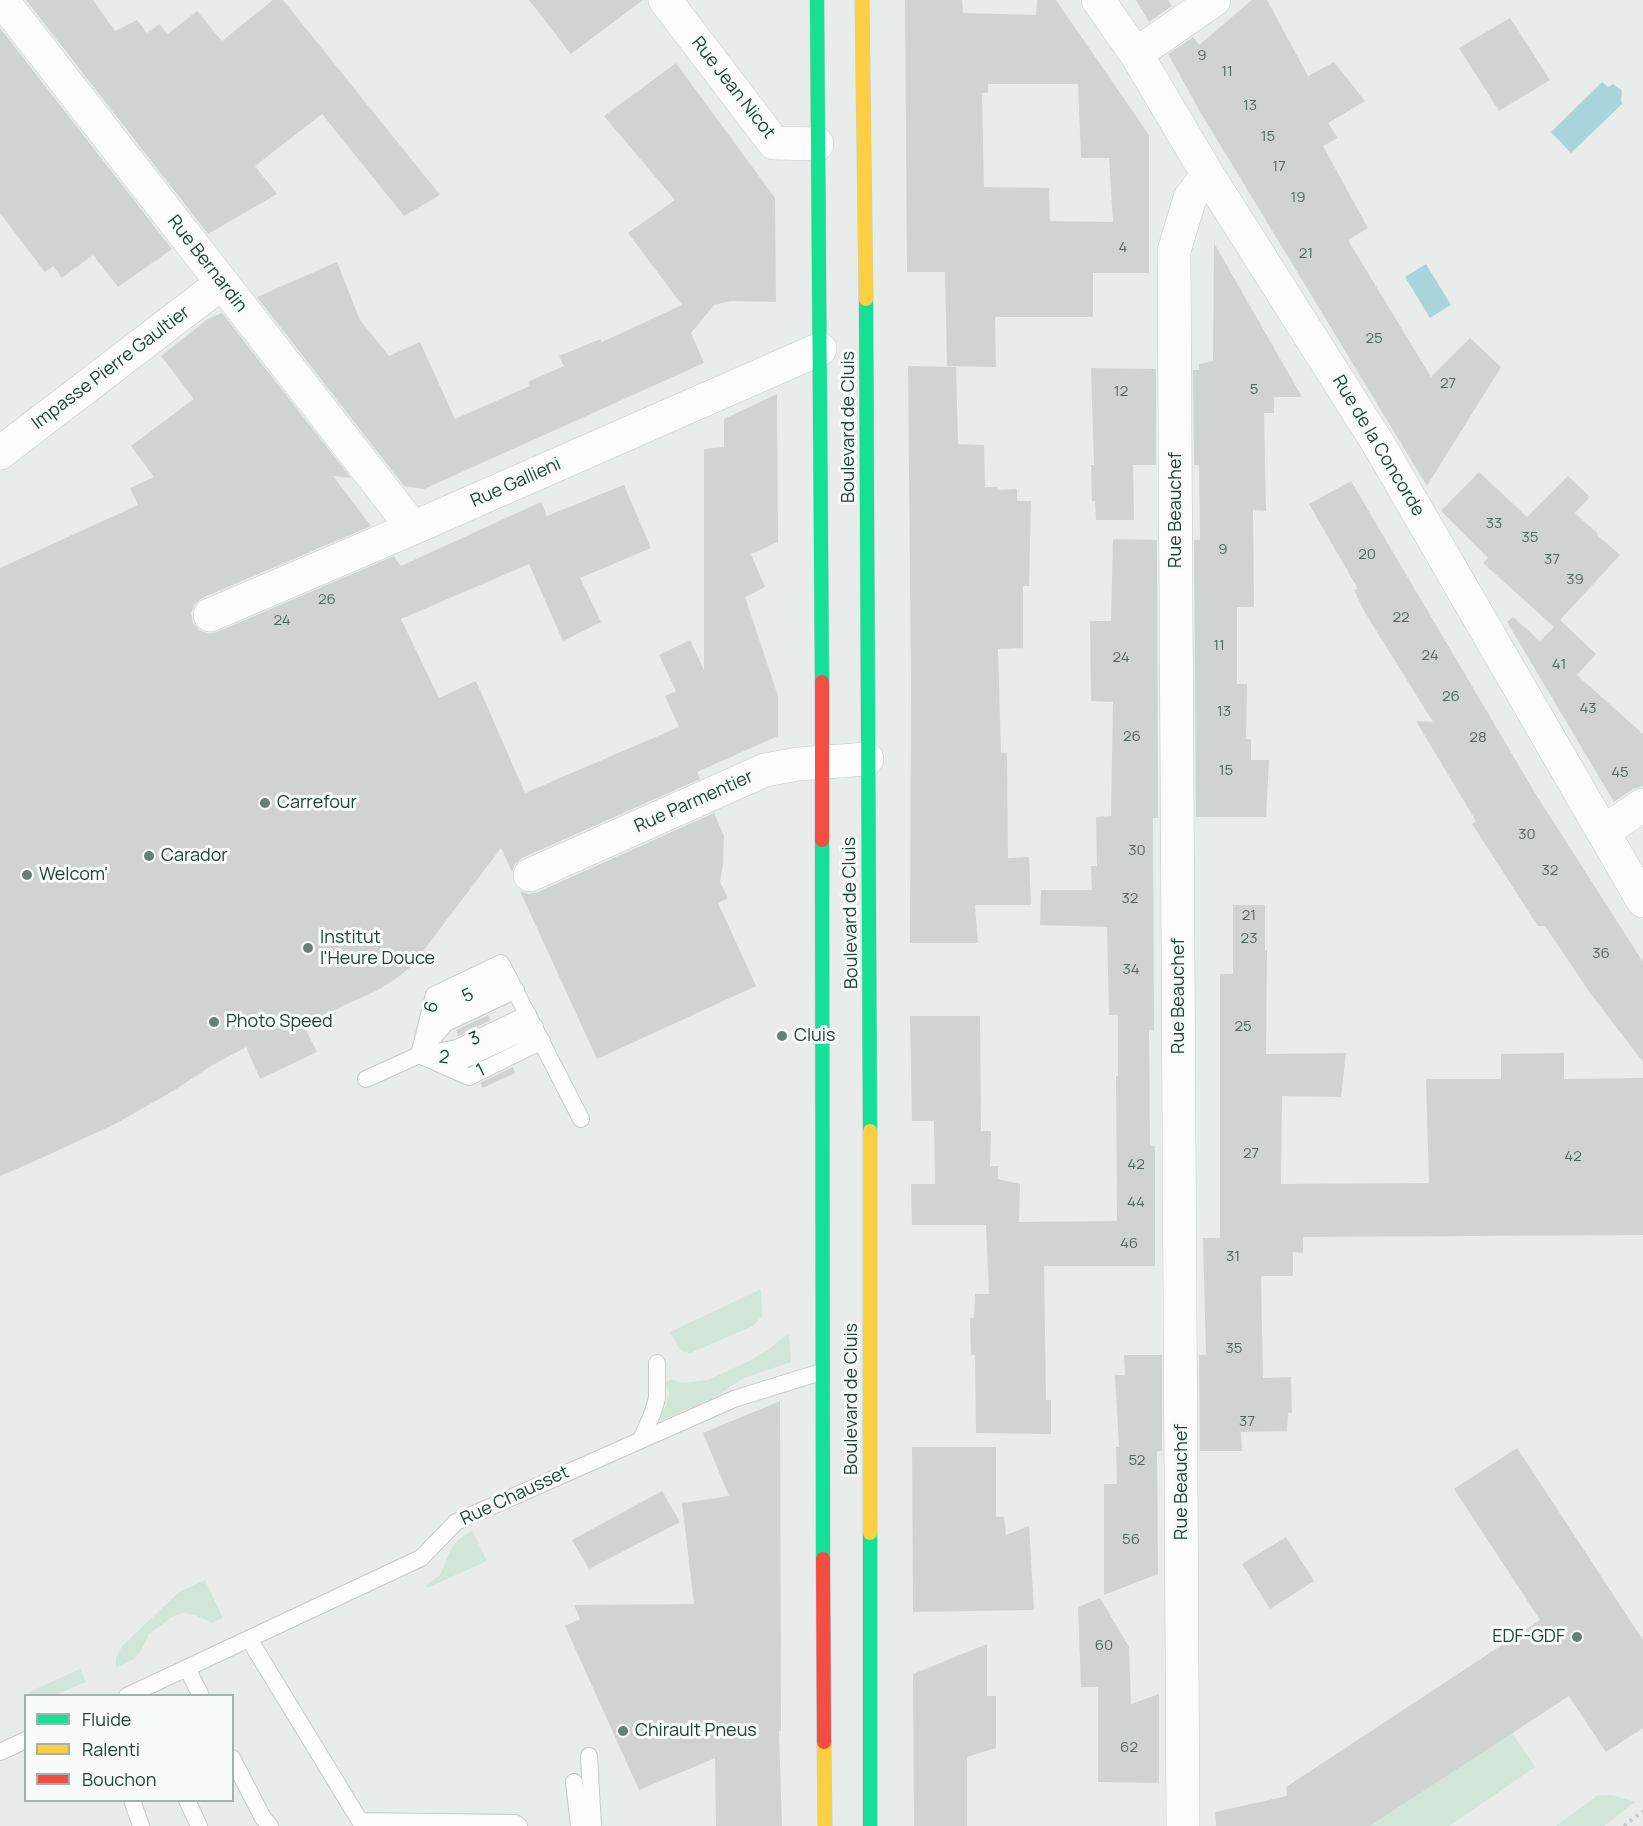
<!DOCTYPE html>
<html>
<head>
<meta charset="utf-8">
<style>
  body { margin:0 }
  #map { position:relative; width:1643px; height:1826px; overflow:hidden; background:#e8edeb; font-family:Manrope,sans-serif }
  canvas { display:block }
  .legend { position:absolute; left:24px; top:1694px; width:210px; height:108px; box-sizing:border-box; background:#f7fbf9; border:2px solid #a3b1ad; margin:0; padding:8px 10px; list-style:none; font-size:18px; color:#24423a }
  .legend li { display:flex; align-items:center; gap:12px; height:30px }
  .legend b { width:30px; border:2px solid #a3b1ad }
</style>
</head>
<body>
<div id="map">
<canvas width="1643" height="1826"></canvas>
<ul class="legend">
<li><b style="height:8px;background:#16e098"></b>Fluide</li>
<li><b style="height:8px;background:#ffcf43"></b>Ralenti</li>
<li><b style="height:8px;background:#f24e42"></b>Bouchon</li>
</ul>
</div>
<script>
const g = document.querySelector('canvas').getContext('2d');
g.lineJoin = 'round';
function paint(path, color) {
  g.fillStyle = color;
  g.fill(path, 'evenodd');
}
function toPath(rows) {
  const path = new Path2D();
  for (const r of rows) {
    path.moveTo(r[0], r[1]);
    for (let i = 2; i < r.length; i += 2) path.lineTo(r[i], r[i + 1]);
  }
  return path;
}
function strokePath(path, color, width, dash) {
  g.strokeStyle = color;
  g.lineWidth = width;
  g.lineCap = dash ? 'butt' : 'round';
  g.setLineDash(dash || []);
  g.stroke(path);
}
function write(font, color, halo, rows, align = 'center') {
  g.font = font + ' Manrope,sans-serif';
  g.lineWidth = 6;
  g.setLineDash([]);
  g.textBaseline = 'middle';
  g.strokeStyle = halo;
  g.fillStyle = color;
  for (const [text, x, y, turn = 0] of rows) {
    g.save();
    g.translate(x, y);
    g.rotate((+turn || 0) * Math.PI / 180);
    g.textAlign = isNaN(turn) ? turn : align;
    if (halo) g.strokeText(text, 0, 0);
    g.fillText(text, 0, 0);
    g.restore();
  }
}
paint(toPath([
  [761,1289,762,1316,753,1326,690,1353,682,1351,678,1347,670,1332],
  [789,1333,791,1362,742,1379,712,1399,657,1422,664,1409,669,1394,666,1382,672,1379,682,1383,708,1380,749,1361,769,1349],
  [472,1530,487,1561,427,1588,426,1585,440,1575,451,1549,458,1540],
  [205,1580,223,1618,212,1623,195,1615,182,1613,172,1617,149,1634,141,1651,134,1659,116,1668,116,1658,122,1646,179,1592],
  [80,1669,86,1682,55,1695,31,1695,29,1692],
  [1512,1733,1535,1767,1449,1826,1370,1826],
  [1598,1795,1612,1795,1635,1802,1604,1826,1556,1826]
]), '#d1e6d8');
paint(toPath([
  [1602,82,1608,87,1613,84,1621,90,1622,93,1621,100,1622,104,1571,153,1551,132],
  [1426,264,1451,305,1430,318,1405,277]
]), '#a9d4db');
paint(toPath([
  [26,0,93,0,115,31,137,20,147,33,159,24,168,34,197,11,222,41,273,0,283,0,440,195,404,216,322,114,255,166,277,194,208,234],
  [529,0,643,0,571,54],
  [905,0,962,0,963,13,1036,15,1037,0,1056,0,1149,135,1149,273,1093,273,1093,317,995,317,996,367,947,366,945,272,907,272],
  [988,84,1078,84,1081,158,1109,158,1113,222,1050,221,1049,188,984,187,982,93,988,93],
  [1136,0,1168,0,1172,6,1149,22],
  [1252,0,1267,0,1308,76,1334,62,1365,101,1328,123,1338,138,1323,146,1368,228,1348,240,1431,377,1470,338,1501,367,1427,486,1202,115,1168,54,1193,37,1199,45],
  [1510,18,1550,80,1499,111,1459,48],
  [0,28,172,249,118,287,93,255,62,278,53,266,45,272,0,213],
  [676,63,775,198,776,302,731,301,714,305,691,333,704,363,424,489,404,486,257,297,337,262,360,320,389,356,420,342,455,419,530,386,528,382,564,366,559,356,601,339,602,342,682,305,628,233,675,200,604,116],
  [1214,243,1302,397,1274,397,1274,413,1264,413,1266,511,1253,510,1254,607,1237,607,1237,684,1247,684,1246,739,1251,739,1251,760,1269,760,1266,817,1196,817,1194,540,1200,540,1199,465,1194,465,1193,370,1199,370,1199,364,1213,361],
  [222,313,351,478,333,476,371,526,202,598,195,604,191,613,193,623,199,630,208,634,217,632,394,556,401,566,541,502,547,516,624,485,651,548,580,578,601,622,563,641,529,564,401,619,439,698,476,681,525,793,679,727,665,696,676,691,659,655,690,640,704,670,704,449,724,447,724,419,777,394,778,542,751,554,765,587,745,597,778,696,778,736,697,772,700,779,522,858,515,864,512,872,501,848,412,966,394,980,376,991,303,1024,317,1052,260,1079,246,1047,211,1066,173,1091,117,1123,44,1157,0,1176,0,568,138,505,130,488,154,477,131,446,194,399,161,356,208,319],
  [908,366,956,367,958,444,984,445,985,487,997,487,998,490,1017,489,1017,501,1031,501,1029,586,1023,586,1023,648,998,649,1001,753,1007,753,1008,858,1029,857,1031,905,975,905,978,943,910,943,911,684],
  [1091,368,1156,369,1156,465,1133,465,1134,520,1096,520,1095,501,1092,501,1091,465,1094,465],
  [1479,472,1527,517,1568,476,1590,497,1575,513,1598,534,1597,535,1620,555,1560,620,1596,654,1577,675,1643,734,1643,786,1633,789,1614,802,1507,622,1513,617,1540,641,1554,627,1483,563,1488,558,1441,511],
  [1351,481,1535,793,1643,962,1643,1062,1590,993,1545,926,1538,926,1472,824,1476,821,1416,721,1433,722,1364,611,1354,590,1358,589,1309,504],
  [1113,539,1157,540,1158,818,1153,818,1154,1030,1149,1030,1150,1146,1155,1146,1155,1266,1044,1266,1046,1400,1051,1400,1051,1434,976,1433,975,1355,971,1355,970,1318,974,1318,975,1294,989,1294,986,1225,912,1225,911,1184,935,1184,934,1121,912,1121,910,1016,980,1016,981,1131,991,1131,990,1166,998,1166,998,1179,1020,1184,1019,1222,1117,1221,1116,1076,1118,1076,1118,1015,1109,1015,1107,927,1040,925,1041,890,1092,890,1091,866,1097,866,1096,817,1111,816,1113,702,1091,701,1090,621,1111,621],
  [714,813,724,836,723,865,720,882,728,898,718,903,756,986,597,1059,520,891,529,894,538,892],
  [1233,905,1265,905,1265,950,1267,950,1266,1054,1346,1053,1341,1097,1282,1096,1281,1184,1429,1183,1426,1079,1501,1079,1501,1054,1564,1053,1564,1079,1643,1078,1643,1235,1303,1237,1303,1253,1293,1252,1293,1276,1262,1276,1261,1278,1263,1378,1291,1377,1292,1413,1288,1413,1287,1431,1241,1432,1242,1451,1200,1451,1199,1355,1206,1355,1203,1238,1220,1238,1220,974,1233,974],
  [488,1015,491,1020,458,1036,456,1030],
  [513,1067,515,1073,483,1088,480,1083],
  [1124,1355,1162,1355,1162,1451,1157,1451,1158,1574,1104,1595,1104,1484,1117,1484,1116,1447,1119,1447,1115,1375,1125,1375],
  [780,1401,781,1731,779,1731,782,1826,716,1826,715,1758,639,1790,565,1626,580,1619,574,1605,694,1604,682,1503,729,1496,703,1433],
  [912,1447,996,1447,996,1517,1004,1517,1006,1535,1029,1526,1034,1610,913,1612],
  [1517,1448,1643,1640,1643,1728,1606,1752,1569,1696,1370,1826,1216,1826,1215,1812,1287,1796,1286,1787,1540,1620,1454,1489],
  [662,1491,680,1522,589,1569,572,1540],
  [1286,1537,1314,1581,1270,1609,1242,1564],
  [1100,1598,1129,1647,1131,1704,1159,1694,1159,1783,1098,1782,1098,1687,1081,1687,1078,1607],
  [987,1644,987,1696,996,1696,996,1748,967,1757,967,1826,914,1826,913,1674]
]), '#cfd4d2');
const lane = toPath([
  [432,1027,440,1009,508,976],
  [431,1040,446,1023,516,990],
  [419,1055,434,995,501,963,581,1119],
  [419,1055,469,1077,542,1041],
  [440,1058,462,1061,535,1027],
  [366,1079,419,1055,457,1048,528,1014],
  [641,1440,653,1412,657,1398,657,1363],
  [249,1639,360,1821,515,1823,519,1826],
  [187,1668,201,1696],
  [127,1696,421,1558,456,1522,734,1399,821,1372],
  [0,1752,26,1740],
  [589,1756,593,1826],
  [232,1758,263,1818,270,1826],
  [574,1782,579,1826],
  [132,1800,141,1826],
  [187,1800,199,1826]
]);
const street = toPath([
  [2,0,413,528],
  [665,0,774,143,817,144],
  [1098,0,1136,54,1208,175,1379,445,1643,901],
  [1136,54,1214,0],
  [0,453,222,283],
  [210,615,413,528,820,349],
  [1603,832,1643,805],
  [530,875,765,770,798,764,867,759],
  [1183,1826,1174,251,1190,198,1208,175]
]);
const fast = toPath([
  [817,0,822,682],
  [866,299,870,1131],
  [822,840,823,1559],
  [870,1533,870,1826]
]);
const slow = toPath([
  [862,0,866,299],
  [870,1131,870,1533],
  [824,1742,825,1826]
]);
const jam = toPath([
  [822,682,822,840],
  [823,1559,824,1742]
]);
strokePath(lane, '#c5cac8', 18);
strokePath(street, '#c5cac8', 34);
strokePath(fast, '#c3cbc8', 15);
strokePath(slow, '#c3cbc8', 15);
strokePath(jam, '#c3cbc8', 15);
strokePath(toPath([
  [1624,1826,1643,1811]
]), '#c3ccca', 4, [3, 4.5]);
strokePath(lane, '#fcfcfc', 16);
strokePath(street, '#fcfcfc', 33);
strokePath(fast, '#16e098', 14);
strokePath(slow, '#ffcf43', 14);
strokePath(jam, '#f24e42', 14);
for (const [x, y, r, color] of [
  [265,803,6,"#697e78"],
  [149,856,6,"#697e78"],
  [27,875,6,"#697e78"],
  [308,948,6,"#697e78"],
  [214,1022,6,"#697e78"],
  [782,1036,6,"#697e78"],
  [1577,1637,6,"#697e78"],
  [623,1731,6,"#697e78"]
]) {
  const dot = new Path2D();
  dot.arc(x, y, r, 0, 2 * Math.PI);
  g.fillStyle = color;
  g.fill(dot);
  strokePath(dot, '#f7fbf9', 2);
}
write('15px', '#506761', null, [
  ["9",1202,56],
  ["11",1227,72],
  ["13",1250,106],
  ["15",1268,137],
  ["17",1279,167],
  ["19",1298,198],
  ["4",1123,248],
  ["21",1306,254],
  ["25",1374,339],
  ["27",1448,384],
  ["5",1254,390],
  ["12",1121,392],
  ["33",1494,524],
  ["35",1530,538],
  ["9",1223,550],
  ["20",1367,555],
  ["37",1552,560],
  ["39",1575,580],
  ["26",327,600],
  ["22",1401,618],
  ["24",282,621],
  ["11",1219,646],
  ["24",1430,656],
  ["24",1121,658],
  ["41",1559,665],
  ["26",1451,697],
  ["43",1588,709],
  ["13",1224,712],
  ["26",1132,737],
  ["28",1478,738],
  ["15",1226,771],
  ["45",1620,773],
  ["30",1527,835],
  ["30",1137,851],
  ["32",1550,871],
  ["32",1130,899],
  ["21",1249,916],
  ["23",1249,939],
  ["36",1601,954],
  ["34",1131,970],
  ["25",1243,1027],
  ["27",1251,1154],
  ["42",1573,1157],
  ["42",1136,1165],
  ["44",1136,1203],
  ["46",1129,1244],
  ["31",1233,1257],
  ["35",1234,1349],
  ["37",1247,1422],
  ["52",1137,1461],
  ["56",1131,1540],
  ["60",1104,1646],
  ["62",1129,1748]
]);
write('18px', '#24423a', '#f7fbf9', [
  ["Rue Jean Nicot",733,88,52],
  ["Rue Bernardin",207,264,52],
  ["Impasse Pierre Gaultier",111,368,-37],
  ["Boulevard de Cluis",849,427,-90],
  ["Rue de la Concorde",1378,446,59],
  ["Rue Gallieni",516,483,-24],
  ["Rue Beauchef",1176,510,-90],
  ["Rue Parmentier",694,802,-24],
  ["Boulevard de Cluis",851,913,-91],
  ["5",468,996,-25],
  ["Rue Beauchef",1179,996,-90],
  ["6",432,1007,-71],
  ["3",475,1039,-25],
  ["2",444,1058,8],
  ["1",481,1071,-26],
  ["Boulevard de Cluis",852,1399,-90],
  ["Rue Beauchef",1182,1482,-90],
  ["Rue Chausset",515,1496,-25]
]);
write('18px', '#24423a', '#f7fbf9', [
  ["Carrefour",277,803],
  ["Carador",161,856],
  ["Welcom'",39,875],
  ["Institut",320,938],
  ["l'Heure Douce",320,959],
  ["Photo Speed",226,1022],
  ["Cluis",794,1036],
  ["EDF-GDF",1565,1637,"right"],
  ["Chirault Pneus",635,1731]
], 'left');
</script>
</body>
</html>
